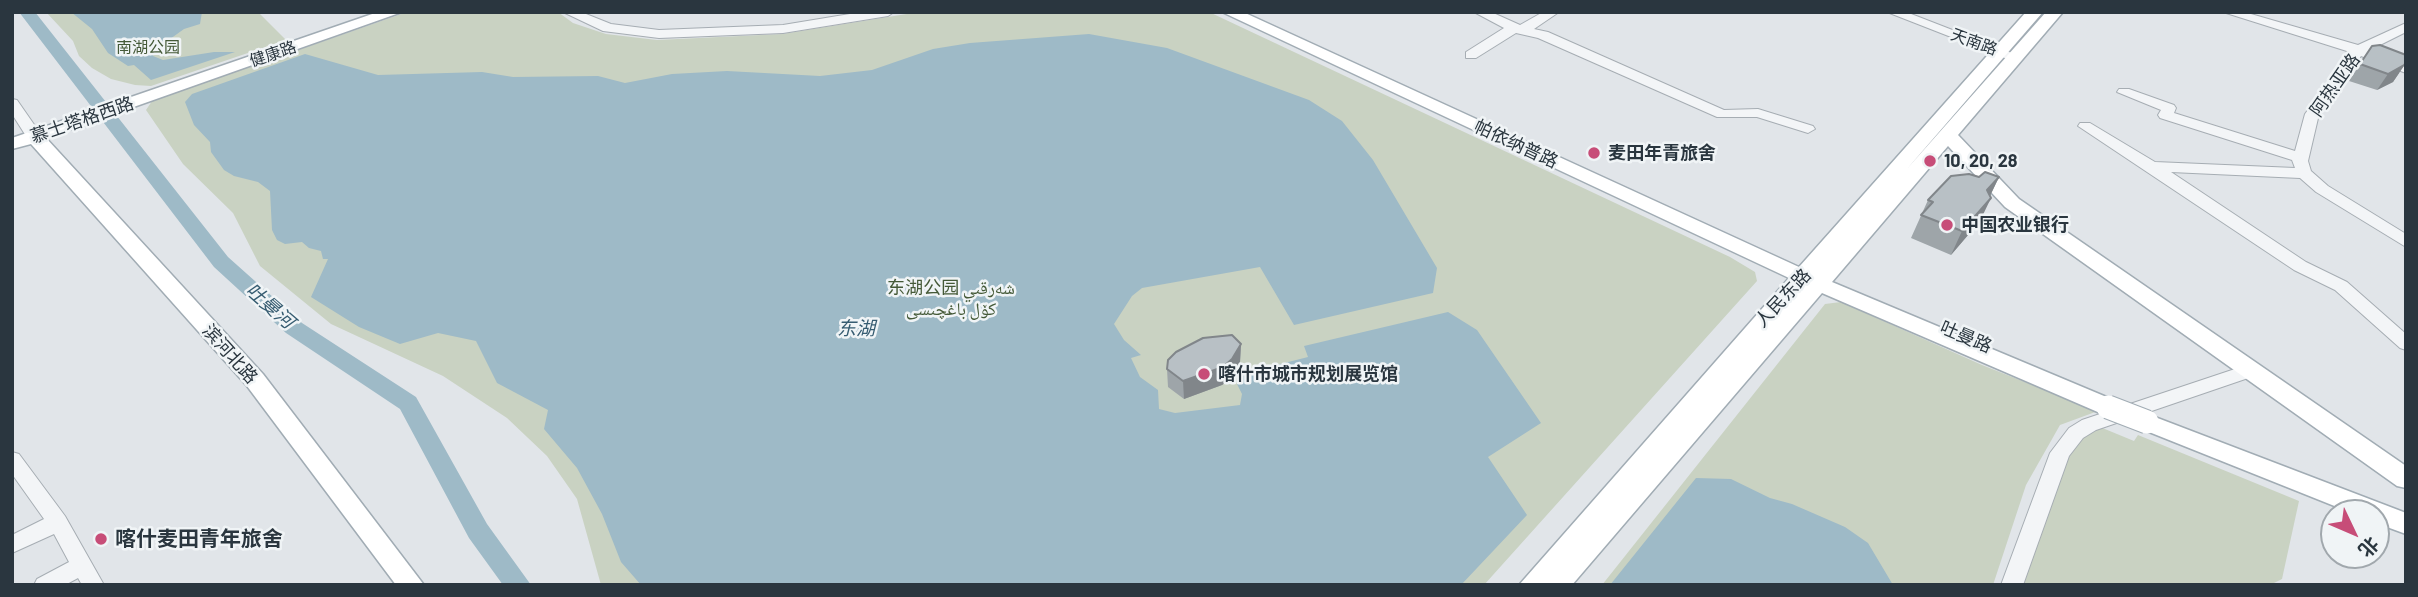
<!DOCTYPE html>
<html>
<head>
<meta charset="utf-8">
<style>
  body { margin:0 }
  #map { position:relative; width:2418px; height:597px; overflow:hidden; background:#e1e5e9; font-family:Barlow,"Noto Sans SC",sans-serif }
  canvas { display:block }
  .frame { position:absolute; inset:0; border:14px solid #2a363f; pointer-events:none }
  .north { position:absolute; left:2320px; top:499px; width:70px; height:70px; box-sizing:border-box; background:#f0f4f6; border:2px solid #a1a8ad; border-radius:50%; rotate:134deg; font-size:19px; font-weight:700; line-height:28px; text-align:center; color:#2a363f }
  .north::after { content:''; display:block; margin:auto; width:24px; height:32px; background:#c74d78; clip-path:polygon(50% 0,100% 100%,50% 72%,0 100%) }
</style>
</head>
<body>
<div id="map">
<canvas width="2418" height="597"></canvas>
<div class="frame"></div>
<div class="north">北</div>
</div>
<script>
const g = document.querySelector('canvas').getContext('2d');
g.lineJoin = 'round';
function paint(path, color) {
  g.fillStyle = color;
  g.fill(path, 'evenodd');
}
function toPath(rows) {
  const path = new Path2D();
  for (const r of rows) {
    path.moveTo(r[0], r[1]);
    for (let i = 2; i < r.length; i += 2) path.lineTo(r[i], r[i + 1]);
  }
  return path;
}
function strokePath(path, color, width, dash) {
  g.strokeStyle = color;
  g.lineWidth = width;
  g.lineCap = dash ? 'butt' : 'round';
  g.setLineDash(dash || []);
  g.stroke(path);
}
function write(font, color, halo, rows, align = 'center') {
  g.font = font + ' Barlow,"Noto Naskh Arabic","Noto Sans SC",sans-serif';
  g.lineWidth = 5;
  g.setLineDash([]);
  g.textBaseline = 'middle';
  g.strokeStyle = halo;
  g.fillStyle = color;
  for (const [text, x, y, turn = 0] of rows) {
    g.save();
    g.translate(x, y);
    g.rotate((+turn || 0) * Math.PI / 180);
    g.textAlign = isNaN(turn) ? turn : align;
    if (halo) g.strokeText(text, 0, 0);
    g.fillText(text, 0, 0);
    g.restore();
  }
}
paint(toPath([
  [46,12,258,12,286,40,151,86,135,85,111,79,92,68,79,56,73,41],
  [407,12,558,12,573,23,606,34,657,40,782,34,919,12,1209,12,1730,257,1755,272,1757,281,1484,585,601,585,577,499,547,456,507,418,443,376,331,324,260,266,233,213,183,164,146,110,152,101],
  [1841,302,1982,365,2098,411,2060,425,2026,485,1993,585,1602,585,1825,304],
  [2100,427,2134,441,2138,435,2299,501,2282,579,2270,585,2021,585,2036,530,2069,455,2079,441]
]), '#c9d2c2');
paint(toPath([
  [71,12,202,12,200,24,184,29,156,49,153,56,163,60,214,52,235,52,151,80,134,65,128,66,108,53,92,29],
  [1089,34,1167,48,1309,100,1342,121,1373,160,1437,268,1433,293,1294,325,1260,267,1142,288,1132,296,1114,324,1124,340,1141,355,1131,358,1140,377,1158,390,1159,409,1175,413,1240,405,1242,394,1237,384,1241,374,1308,357,1304,346,1448,312,1477,330,1541,423,1488,457,1527,515,1461,585,641,585,621,562,602,514,577,468,544,429,548,410,497,383,476,341,438,333,400,344,359,327,311,297,328,259,323,259,321,251,309,248,302,242,285,244,277,240,272,230,270,191,258,182,234,176,224,170,211,152,210,142,194,125,185,102,192,94,305,54,378,75,482,72,513,77,598,76,625,83,672,74,727,71,820,76,872,70,933,49,970,43],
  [1696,478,1731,479,1770,498,1792,504,1845,527,1868,543,1893,585,1610,585]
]), '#9ebac7');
paint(toPath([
  [19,12,35,12,228,257,302,323,416,397,487,524,531,585,503,585,469,538,400,409,286,333,214,267,19,12]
]), '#9ebac7');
const minor = toPath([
  [563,12,581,12,611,24,659,30,783,25,862,12,894,12,888,16,783,33,659,38,603,31,563,12],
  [1474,12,1491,12,1520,25,1543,12,1559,12,1534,29,1548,32,1724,110,1758,109,1813,126,1815,129,1808,133,1757,117,1717,117,1538,38,1516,33,1476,58,1466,58,1466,52,1504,28,1474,12],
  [1887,12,1906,12,2022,57,2015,61,2010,60,1887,12],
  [2223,12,2244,12,2358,45,2406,23,2406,32,2370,50,2406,64,2406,73,2361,56,2319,114,2308,161,2311,171,2328,186,2406,234,2406,247,2316,192,2300,178,2171,172,2306,262,2347,282,2406,334,2406,350,2400,348,2335,290,2294,270,2078,126,2080,123,2090,123,2155,162,2295,168,2292,160,2160,118,2158,115,2161,110,2117,92,2119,89,2129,89,2174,105,2176,108,2174,113,2295,151,2305,114,2350,52,2223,12],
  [12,99,17,100,42,136,39,139,29,139,26,136,12,114,12,99],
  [2250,364,2257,365,2259,370,2257,375,2096,430,2083,438,2069,456,2023,585,2001,585,2050,453,2069,428,2082,420,2250,364],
  [12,452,19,454,65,516,104,585,82,585,78,578,65,585,34,585,37,579,69,562,54,534,12,553,12,535,44,519,12,474,12,452]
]);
const major = toPath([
  [378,12,402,12,46,138,263,374,424,585,396,585,247,386,31,144,12,149,12,138,378,12],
  [1222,12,1243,12,1799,267,2026,12,2043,12,1906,170,2046,12,2063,12,1958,135,2019,199,2406,466,2406,488,2397,486,2005,207,1948,146,1832,282,2116,401,2119,407,2116,413,2100,413,1822,293,1572,585,1519,585,1789,278,1222,12],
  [2147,414,2406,513,2406,534,2376,523,2376,513,2352,513,2139,428,2135,422,2139,416,2147,414]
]);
strokePath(minor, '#a6adb3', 2);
strokePath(major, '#a1acb4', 3);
paint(minor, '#f3f5f7');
paint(major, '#fff');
const majorBridge = toPath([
  [2108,407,2147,422]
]);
strokePath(majorBridge, '#a1acb4', 25, []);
strokePath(majorBridge, '#fff', 23);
paint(toPath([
  [2372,46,2399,73,2393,82,2377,90,2349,81],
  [1979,177,1999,177,1990,196,1980,221,1951,255,1911,238,1928,200],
  [1241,344,1240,362,1232,378,1222,385,1184,399,1168,387,1167,369]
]), '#9ea5a9');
paint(toPath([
  [2406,63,2393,82,2377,90,2388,74],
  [1999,177,1988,200,1987,190],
  [1991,198,1980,221,1951,255,1962,231],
  [1241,344,1240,362,1232,378,1222,385,1184,399,1183,381]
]), '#81868a');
const building = toPath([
  [2380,45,2406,55,2406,63,2404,65,2388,74,2360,64,2372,46,2380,45],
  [1985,172,1999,177,1987,190,1991,198,1962,231,1921,215,1933,202,1928,200,1951,176,1969,174,1979,177,1985,172],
  [1232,335,1241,344,1232,359,1223,367,1183,381,1167,369,1168,360,1176,352,1203,338,1232,335]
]);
paint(building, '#b8c0c5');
strokePath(building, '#81868a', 2);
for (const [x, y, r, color] of [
  [1594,153,7,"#c74d78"],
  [1930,161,7,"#c74d78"],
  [1947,225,7,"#c74d78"],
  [1204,374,7,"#c74d78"],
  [101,539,7,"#c74d78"]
]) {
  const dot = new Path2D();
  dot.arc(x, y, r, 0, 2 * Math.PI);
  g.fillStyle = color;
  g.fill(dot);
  strokePath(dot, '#f0f4f6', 2.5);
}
write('16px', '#2a363f', '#f0f4f6', [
  ["天南路",1974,42,20],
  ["健康路",273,54,-19]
]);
write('16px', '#455a38', '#f0f4f6', [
  ["南湖公园",148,48]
]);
write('18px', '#2a363f', '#f0f4f6', [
  ["阿热亚路",2335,85,-55],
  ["慕士塔格西路",82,120,-19],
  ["帕依纳普路",1516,144,25],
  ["人民东路",1783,298,-47],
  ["吐曼路",1966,337,23],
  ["滨河北路",230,354,48]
]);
write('bold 18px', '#2a363f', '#f0f4f6', [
  ["麦田年青旅舍",1608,153],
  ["10, 20, 28",1944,161],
  ["中国农业银行",1961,225],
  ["喀什市城市规划展览馆",1218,374]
], 'left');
write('18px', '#455a38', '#f0f4f6', [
  ["东湖公园 شەرقىي",951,288],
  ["كۆل باغچىسى",951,309]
]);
write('italic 19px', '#365c71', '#f0f4f6', [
  ["吐曼河",270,306,41],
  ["东湖",856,329]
]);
write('bold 21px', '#2a363f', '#f0f4f6', [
  ["喀什麦田青年旅舍",115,539]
], 'left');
</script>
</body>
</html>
